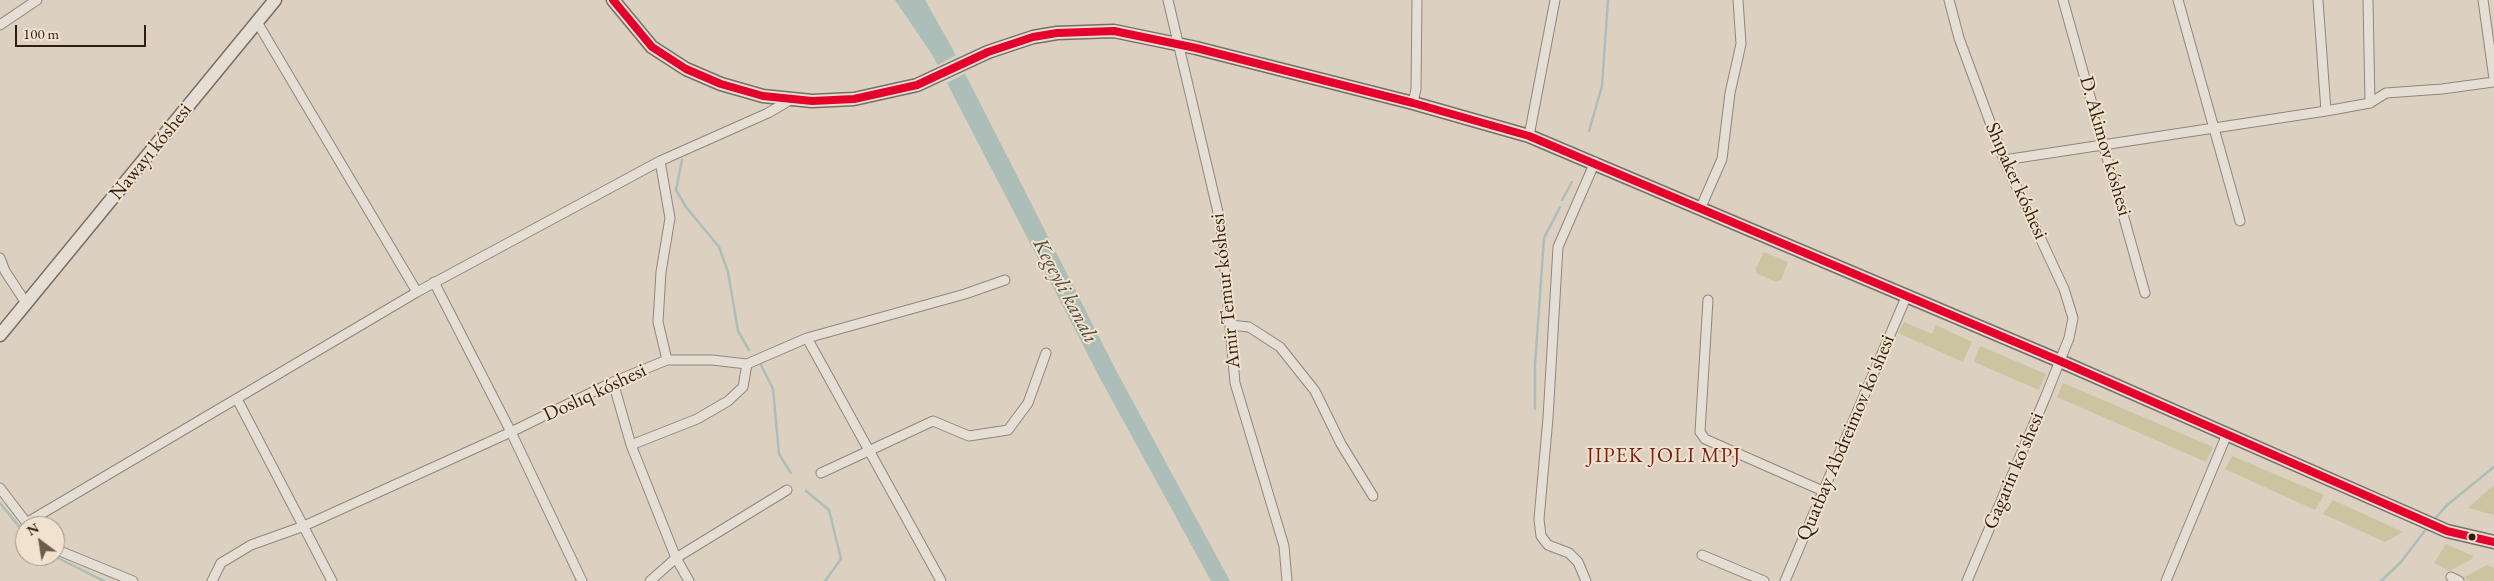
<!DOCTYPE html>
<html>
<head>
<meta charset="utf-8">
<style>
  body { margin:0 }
  #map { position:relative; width:2494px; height:581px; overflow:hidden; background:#dcd0c0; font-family:"EB Garamond",serif }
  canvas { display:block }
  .north { position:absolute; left:15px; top:516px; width:50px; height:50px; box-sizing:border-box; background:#f0e2ce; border:1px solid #a39481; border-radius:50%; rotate:329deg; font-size:14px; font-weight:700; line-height:20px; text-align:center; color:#2f1e0d }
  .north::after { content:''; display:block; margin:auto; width:18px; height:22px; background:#6c5c4c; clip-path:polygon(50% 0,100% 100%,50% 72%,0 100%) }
  .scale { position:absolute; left:15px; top:25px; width:131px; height:22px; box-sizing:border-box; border:2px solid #2f1e0d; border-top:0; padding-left:6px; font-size:15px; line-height:18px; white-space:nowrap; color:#2f1e0d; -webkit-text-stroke:4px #f0e2ce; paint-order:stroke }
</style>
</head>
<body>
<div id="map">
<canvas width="2494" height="581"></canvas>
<div class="north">N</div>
<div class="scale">100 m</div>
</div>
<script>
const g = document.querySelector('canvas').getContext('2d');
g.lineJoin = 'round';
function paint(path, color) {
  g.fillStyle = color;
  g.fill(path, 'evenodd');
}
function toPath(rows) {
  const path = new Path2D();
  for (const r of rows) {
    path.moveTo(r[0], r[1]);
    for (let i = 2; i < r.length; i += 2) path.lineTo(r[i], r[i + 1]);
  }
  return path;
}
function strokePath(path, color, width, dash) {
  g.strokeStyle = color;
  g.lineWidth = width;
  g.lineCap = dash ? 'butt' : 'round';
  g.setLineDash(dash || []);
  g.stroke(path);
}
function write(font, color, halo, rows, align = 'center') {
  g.font = font + ' "EB Garamond",serif';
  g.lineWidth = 4;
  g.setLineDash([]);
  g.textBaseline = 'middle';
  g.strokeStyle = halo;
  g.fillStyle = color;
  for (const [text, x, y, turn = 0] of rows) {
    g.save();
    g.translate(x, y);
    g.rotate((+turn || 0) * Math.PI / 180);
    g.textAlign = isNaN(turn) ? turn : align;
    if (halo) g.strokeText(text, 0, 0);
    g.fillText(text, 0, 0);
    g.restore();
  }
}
paint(toPath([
  [1764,252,1788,262,1781,280,1776,282,1758,274,1755,270],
  [1904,322,1932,334,1936,325,1972,342,1963,362,1898,333],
  [1980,346,2046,374,2039,390,1974,362],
  [2063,383,2213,447,2206,462,2057,397],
  [2232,456,2324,495,2315,510,2225,469],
  [2494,485,2494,515,2468,508],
  [2333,500,2403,532,2385,542,2323,514],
  [2446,544,2473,556,2472,559,2450,571,2434,563],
  [2487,565,2494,568,2494,581,2469,581,2463,578]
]), '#ccc3a1');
paint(toPath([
  [895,0,925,0,951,46,1118,374,1230,581,1211,581,1101,380,933,56]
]), '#acbeb7');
paint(toPath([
  [958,54,968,72,945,84,936,66]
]), '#dcd0c0');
strokePath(toPath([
  [1589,131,1602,86,1608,0],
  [682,160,676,190,686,207,719,247,728,272,738,331,749,350],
  [1562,200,1572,182],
  [761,365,773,389,779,454,791,473],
  [1535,409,1535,365,1544,238,1560,207],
  [806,491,829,510,841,559,825,581],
  [0,503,25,534],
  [2434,520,2446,506,2494,467],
  [54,556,104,581],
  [2381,581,2401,562,2427,528]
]), '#acbeb7', 2.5);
const street = toPath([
  [1168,0,1221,225,1235,383,1284,546,1287,581],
  [1949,0,1959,38,2004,160,2064,289,2073,318,2069,338,2045,398,1967,581],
  [2063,0,2145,293],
  [2178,0,2240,221],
  [2318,0,2326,111],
  [2368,0,2370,103],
  [2483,0,2494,79],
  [257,22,417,292],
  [0,25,37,0],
  [1413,103,1416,89,1417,0],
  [1529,136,1555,0],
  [2004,160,2326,111,2370,103,2386,93,2442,89,2494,82],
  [660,161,670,218,661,272,658,322,667,360],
  [1701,207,1722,159,1730,93,1741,44,1738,0],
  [0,258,5,271,26,303],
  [434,282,511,432,582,581],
  [1708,300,1700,432,1705,439,1823,491],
  [1230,325,1249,327,1280,347,1315,391,1341,444,1373,496],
  [807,338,941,581],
  [613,382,631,445,676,558,689,581],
  [237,399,332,581],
  [631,445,697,419,728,401,743,387,747,364],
  [821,473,933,421,969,436,1008,430,1028,403,1046,353],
  [0,488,29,526],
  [26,523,417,292,660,161,768,113,792,99],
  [55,549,133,581],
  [1702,555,1764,581],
  [2451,577,2459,581],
  [212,581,221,563,251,545,304,526,511,432,613,382,667,360,712,360,747,364,807,338,965,294,1005,280],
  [650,581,676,558,787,490],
  [1586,581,1578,562,1569,553,1548,545,1541,536,1539,519,1548,418,1558,247,1595,162],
  [1785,581,1907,295],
  [2166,581,2227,434]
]);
const secondary = toPath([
  [613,0,652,47,686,69,721,84,763,96,812,101,854,99,917,85,988,52,1033,37,1057,33,1114,31,1196,48,1413,103,1529,136,2060,361,2447,531,2494,542],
  [0,335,275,0]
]);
strokePath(street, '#90867b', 11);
strokePath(secondary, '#776e64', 15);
strokePath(street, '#e4ded5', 9);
strokePath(secondary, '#e4ded5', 12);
strokePath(toPath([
  [613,0,652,47,686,69,721,84,763,96,812,101,854,99,917,85,988,52,1033,37,1057,33,1114,31,1196,48,1413,103,1529,136,2060,361,2447,531,2494,542]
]), '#e4002b', 8);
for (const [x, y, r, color] of [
  [2472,537,4.5,"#2f1e0d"]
]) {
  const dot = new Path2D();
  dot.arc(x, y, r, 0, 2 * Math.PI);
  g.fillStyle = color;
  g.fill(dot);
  strokePath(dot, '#f0e2ce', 2);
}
write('20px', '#2f1e0d', '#f0e2ce', [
  ["D. Akimov kóshesi",2105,146,74],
  ["Nawayı kóshesi",151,152,-51],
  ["Shıpaker kóshesi",2016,181,66],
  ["Amir Temur kóshesi",1226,291,-96],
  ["Doslıq kóshesi",595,393,-25],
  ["Quatbay Abdreimov ko'shesi",1846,438,-67],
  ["Gagarin ko'shesi",2014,471,-67]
]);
write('italic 21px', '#4e4c3f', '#f0e2ce', [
  ["Kegeyli kanalı",1065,291,62]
]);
g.letterSpacing = '1px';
write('21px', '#7a1f14', '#f0e2ce', [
  ["JIPEK JOLI MPJ",1664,456]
]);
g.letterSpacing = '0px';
</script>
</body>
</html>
